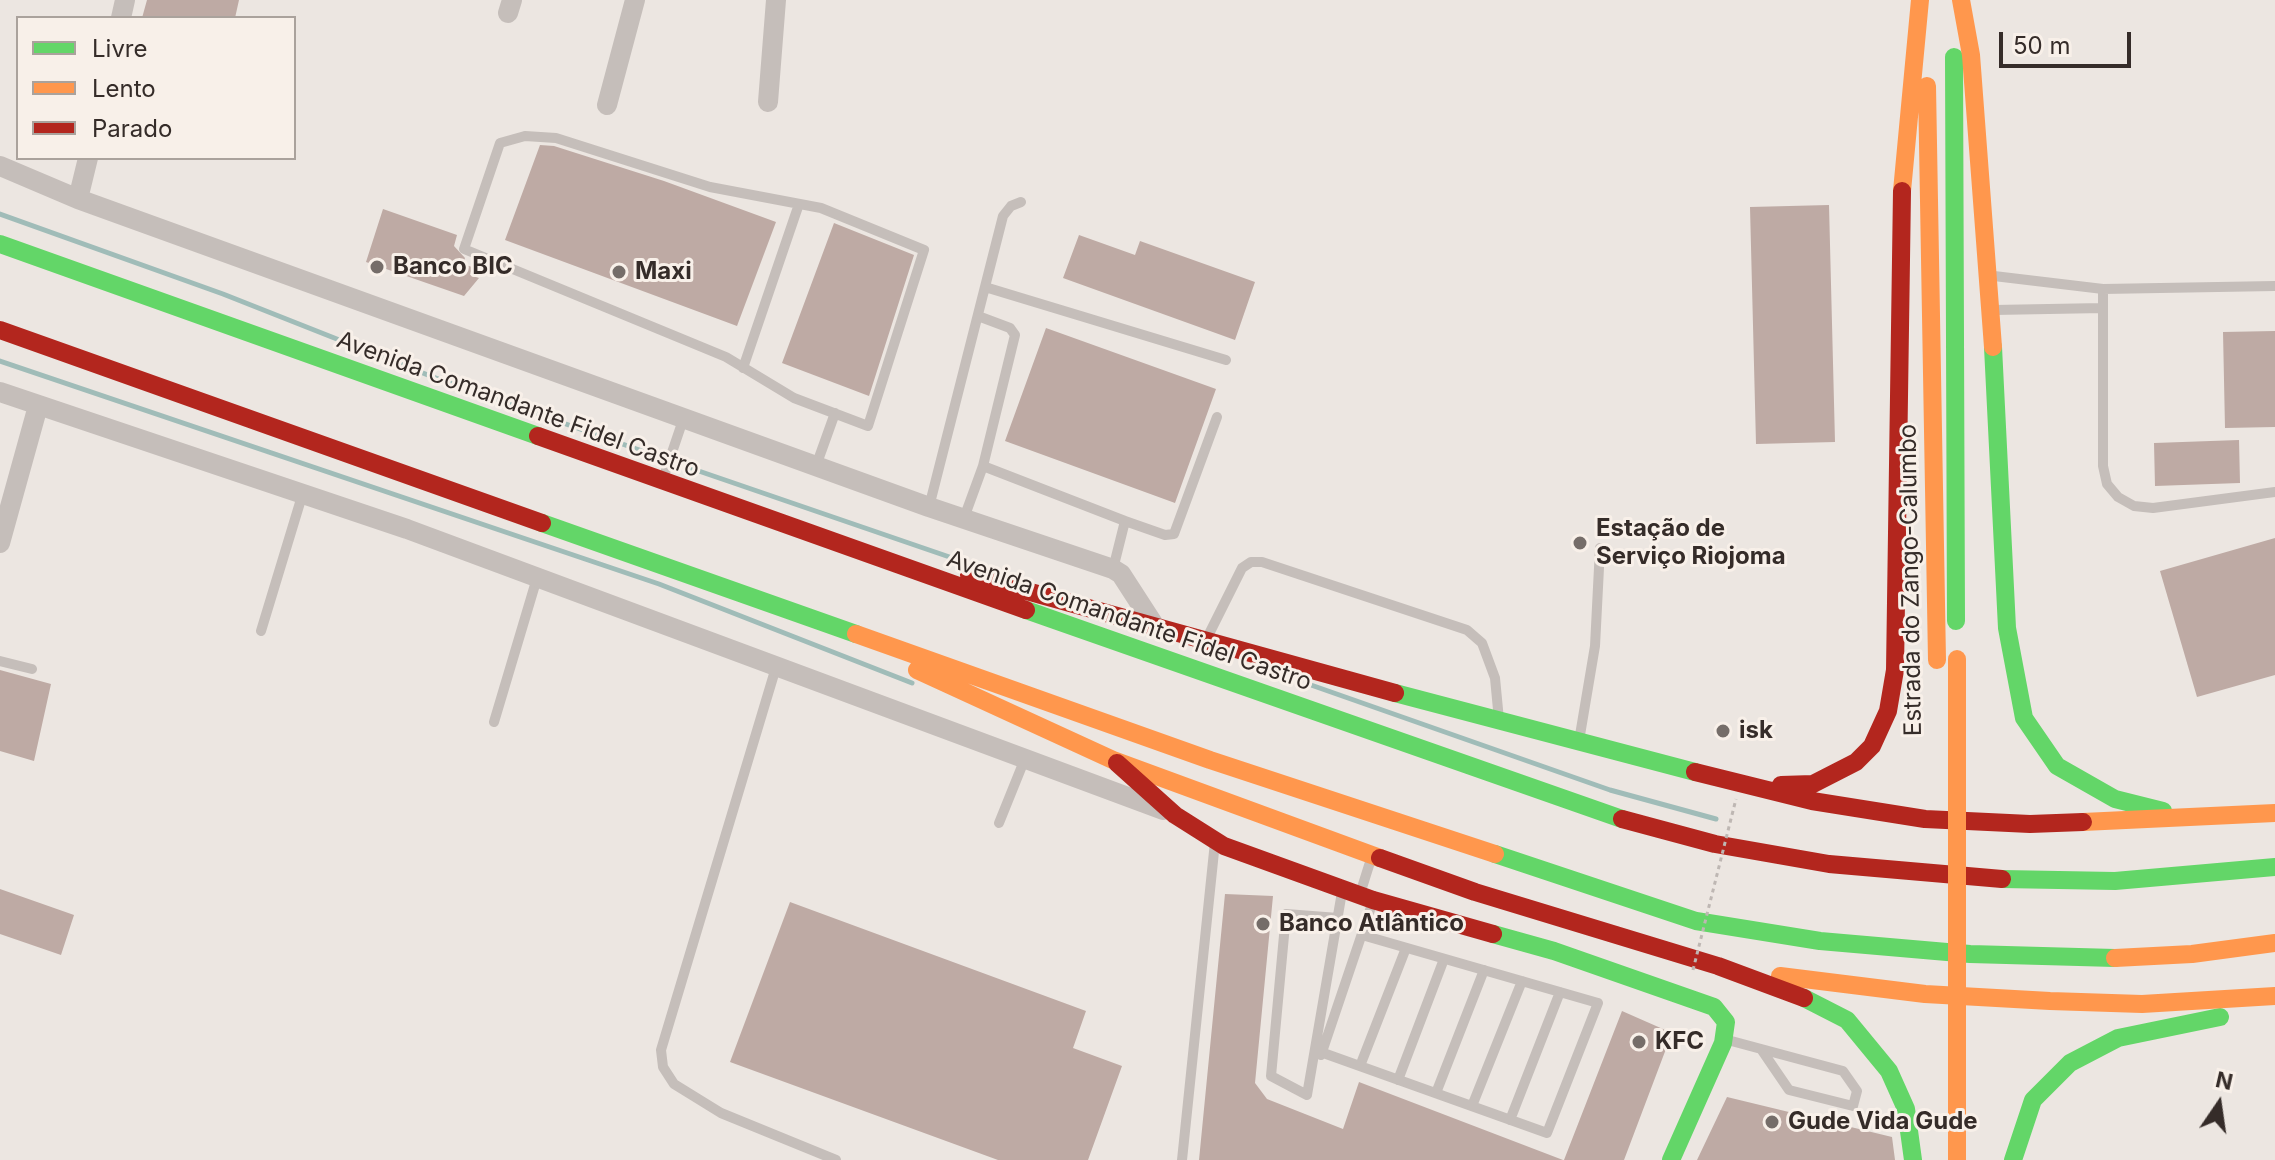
<!DOCTYPE html>
<html>
<head>
<meta charset="utf-8">
<style>
  body { margin:0 }
  #map { position:relative; width:2275px; height:1160px; overflow:hidden; background:#ece6e1; font-family:Inter,sans-serif }
  canvas { display:block }
  .legend { position:absolute; left:16px; top:16px; width:280px; height:144px; box-sizing:border-box; background:#f8f0e9; border:2px solid #aaa29c; margin:0; padding:10px 14px; list-style:none; font-size:24px; color:#352c29 }
  .legend li { display:flex; align-items:center; gap:16px; height:40px }
  .legend b { width:40px; border:2px solid #aaa29c }
  .north { position:absolute; left:2179px; top:1064px; width:80px; height:80px; -webkit-text-stroke:6px #f8f0e9; paint-order:stroke; rotate:13deg; font-size:22px; font-weight:700; line-height:32px; text-align:center; color:#352c29 }
  .north::after { content:''; display:block; margin:auto; width:28px; height:36px; background:#352c29; clip-path:polygon(50% 0,100% 100%,50% 72%,0 100%) }
  .scale { position:absolute; left:1999px; top:32px; width:132px; height:36px; box-sizing:border-box; border:4px solid #352c29; border-top:0; padding-left:10px; font-size:24px; line-height:28px; white-space:nowrap; color:#352c29; -webkit-text-stroke:6px #f8f0e9; paint-order:stroke }
</style>
</head>
<body>
<div id="map">
<canvas width="2275" height="1160"></canvas>
<ul class="legend">
<li><b style="height:10px;background:#63d668"></b>Livre</li>
<li><b style="height:10px;background:#ff974d"></b>Lento</li>
<li><b style="height:10px;background:#b3261e"></b>Parado</li>
</ul>
<div class="north">N</div>
<div class="scale">50 m</div>
</div>
<script>
const g = document.querySelector('canvas').getContext('2d');
g.lineJoin = 'round';
function toPath(rows) {
  const path = new Path2D();
  for (const r of rows) {
    path.moveTo(r[0], r[1]);
    for (let i = 2; i < r.length; i += 2) path.lineTo(r[i], r[i + 1]);
  }
  return path;
}
function strokePath(path, color, width, dash) {
  g.strokeStyle = color;
  g.lineWidth = width;
  g.lineCap = dash ? 'butt' : 'round';
  g.setLineDash(dash || []);
  g.stroke(path);
}
function paint(path, color) {
  g.fillStyle = color;
  g.fill(path, 'evenodd');
}
function write(font, color, halo, rows, align = 'center') {
  g.font = font + ' Inter,sans-serif';
  g.lineWidth = 6;
  g.setLineDash([]);
  g.textBaseline = 'middle';
  g.strokeStyle = halo;
  g.fillStyle = color;
  for (const [text, x, y, turn = 0] of rows) {
    g.save();
    g.translate(x, y);
    g.rotate((+turn || 0) * Math.PI / 180);
    g.textAlign = isNaN(turn) ? turn : align;
    if (halo) g.strokeText(text, 0, 0);
    g.fillText(text, 0, 0);
    g.restore();
  }
}
strokePath(toPath([
  [0,214,223,294,433,377,645,452],
  [0,361,659,584,912,683],
  [690,468,967,563],
  [1311,685,1610,790,1716,819]
]), '#a0bcb8', 5);
paint(toPath([
  [147,0,239,0,235,18,142,18],
  [540,145,554,146,664,181,776,222,737,326,505,240],
  [1829,205,1835,442,1756,444,1750,207],
  [383,209,457,235,454,246,465,258,463,264,472,267,470,275,479,278,464,296,366,262],
  [834,223,914,255,869,396,782,363],
  [1079,235,1135,255,1140,241,1255,282,1235,340,1063,278],
  [1046,328,1216,389,1175,503,1005,441],
  [2275,331,2275,427,2225,428,2223,332],
  [2239,440,2240,483,2155,486,2154,443],
  [2275,538,2275,675,2197,697,2160,571],
  [0,670,51,684,34,761,0,751],
  [0,889,74,915,61,955,0,934],
  [1225,894,1273,896,1255,1083,1267,1099,1343,1129,1359,1082,1563,1160,1199,1160],
  [790,902,1086,1011,1073,1048,1122,1066,1088,1160,998,1160,730,1062],
  [1622,1011,1672,1033,1624,1160,1564,1160],
  [1727,1097,1892,1137,1895,1160,1697,1160]
]), '#beaaa4');
strokePath(toPath([
  [525,136,556,138,710,187,821,208,924,250,868,426,794,398,726,357,464,249,500,143,525,136],
  [1994,276,2103,289,2275,286],
  [985,287,1226,360],
  [2103,289,2103,466,2107,484,2118,497,2134,506,2153,508,2275,492],
  [1994,310,2103,308],
  [978,316,1010,328,1015,335,983,466],
  [743,368,799,204],
  [816,466,835,413],
  [664,476,684,417],
  [929,507,1003,216,1011,206,1021,202],
  [964,518,983,466,1125,521],
  [1113,569,1125,521,1165,535,1174,534,1217,417],
  [261,631,302,496],
  [1207,638,1242,568,1251,562,1262,562,1467,630,1482,643,1495,678,1499,720],
  [0,661,32,669],
  [777,664,661,1050,663,1067,674,1084,721,1113,836,1160],
  [494,722,537,578],
  [1579,741,1595,646,1600,548],
  [999,823,1024,761],
  [1360,894,1371,859],
  [1724,1039,1843,1071,1857,1091,1853,1106,1789,1090,1761,1049],
  [1315,1050,1547,1133,1598,1003,1362,935],
  [1321,1055,1372,904],
  [1360,1066,1406,948],
  [1398,1080,1444,959],
  [1436,1093,1484,970],
  [1307,1095,1271,1076,1286,914,1338,918],
  [1307,1095,1342,892],
  [1472,1106,1522,981],
  [1510,1120,1560,992],
  [1182,1160,1215,842]
]), '#c5beba', 10);
strokePath(toPath([
  [508,13,512,0],
  [121,18,125,0],
  [768,102,776,0],
  [607,105,635,0],
  [0,166,78,199,929,507,1113,569,1121,574,1154,625],
  [78,199,88,158],
  [0,392,407,529,1163,810],
  [0,543,38,406]
]), '#c5beba', 20);
strokePath(toPath([
  [1954,57,1956,621],
  [0,244,538,436],
  [1993,347,2007,628,2024,718,2057,766,2115,799,2163,811],
  [542,523,856,634],
  [1026,610,1622,819],
  [1395,693,1695,772],
  [1495,854,1696,921,1820,941,1970,954,2115,958],
  [2002,879,2115,881,2275,867],
  [1493,934,1554,951,1714,1007,1726,1022,1723,1043,1671,1160],
  [1804,998,1847,1020,1889,1071,1906,1109,1913,1160],
  [2013,1160,2033,1100,2070,1063,2118,1038,2220,1017]
]), '#63d668', 18);
strokePath(toPath([
  [1961,0,1971,55,1993,347],
  [1927,86,1937,660],
  [1902,191,1920,0],
  [856,634,1210,760,1495,854],
  [917,670,1113,760,1380,858],
  [2083,822,2275,813],
  [2115,958,2192,954,2275,943],
  [1780,976,1925,994,2050,1001,2142,1004,2275,996]
]), '#ff974d', 18);
strokePath(toPath([
  [0,330,542,523],
  [538,436,1026,610],
  [969,575,1395,693],
  [1117,763,1175,815,1224,846,1373,900,1493,934],
  [1695,772,1812,801,1925,819,2030,824,2083,822],
  [1781,785,1813,784,1856,762,1872,746,1888,711,1895,670,1902,191],
  [1622,819,1715,844,1829,864,2002,879],
  [1380,858,1475,892,1718,966,1804,998]
]), '#b3261e', 18);
strokePath(toPath([
  [1693,970,1736,799]
]), '#beb7b3', 3, [4, 4]);
strokePath(toPath([
  [1957,659,1957,1160]
]), '#ff974d', 18);
for (const [x, y, r, color] of [
  [377,267,8,"#756d69"],
  [619,272,8,"#756d69"],
  [1580,543,8,"#756d69"],
  [1723,731,8,"#756d69"],
  [1263,924,8,"#756d69"],
  [1639,1042,8,"#756d69"],
  [1772,1122,8,"#756d69"]
]) {
  const dot = new Path2D();
  dot.arc(x, y, r, 0, 2 * Math.PI);
  g.fillStyle = color;
  g.fill(dot);
  strokePath(dot, '#f8f0e9', 3);
}
write('bold 24px', '#352c29', '#f8f0e9', [
  ["Banco BIC",393,267],
  ["Maxi",635,272],
  ["Estação de",1596,529],
  ["Serviço Riojoma",1596,557],
  ["isk",1739,731],
  ["Banco Atlântico",1279,924],
  ["KFC",1655,1042],
  ["Gude Vida Gude",1788,1122]
], 'left');
write('24px', '#352c29', '#f8f0e9', [
  ["Avenida Comandante Fidel Castro",518,405,20],
  ["Estrada do Zango-Calumbo",1911,580,-91],
  ["Avenida Comandante Fidel Castro",1129,621,19]
]);
</script>
</body>
</html>
